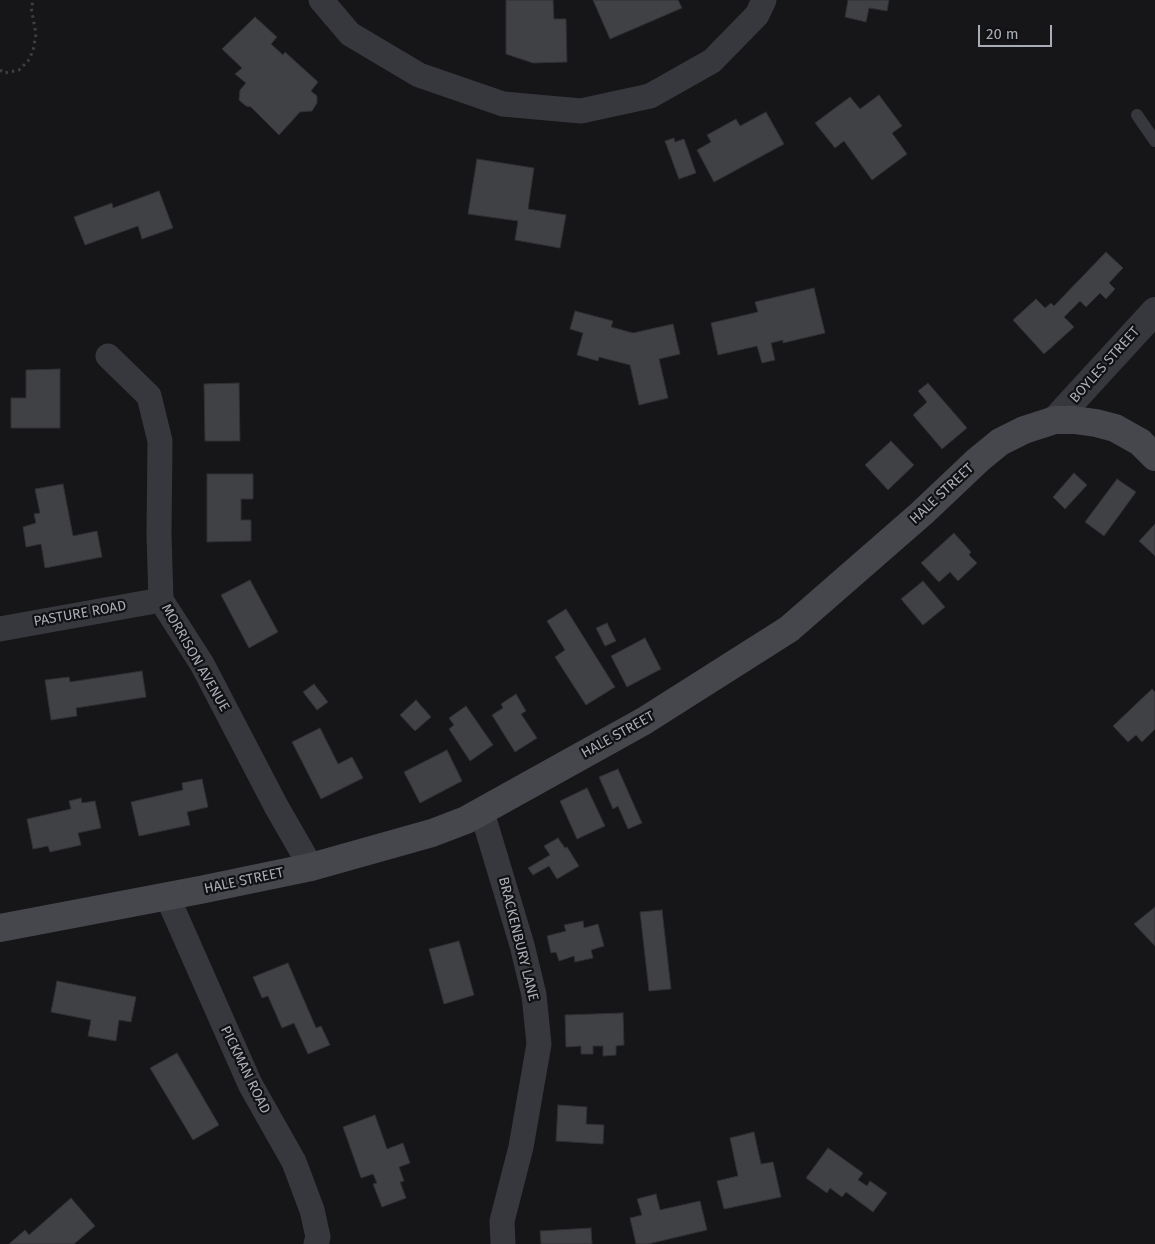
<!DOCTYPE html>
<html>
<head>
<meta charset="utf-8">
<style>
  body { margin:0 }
  #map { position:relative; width:1155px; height:1244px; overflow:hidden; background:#161618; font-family:"Fira Sans",sans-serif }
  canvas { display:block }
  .scale { position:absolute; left:978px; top:25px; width:74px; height:22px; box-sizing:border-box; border:2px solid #a8adb8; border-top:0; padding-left:6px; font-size:15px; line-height:18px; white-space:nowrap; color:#a8adb8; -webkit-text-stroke:4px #111113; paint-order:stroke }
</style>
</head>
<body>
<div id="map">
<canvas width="1155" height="1244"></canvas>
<div class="scale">20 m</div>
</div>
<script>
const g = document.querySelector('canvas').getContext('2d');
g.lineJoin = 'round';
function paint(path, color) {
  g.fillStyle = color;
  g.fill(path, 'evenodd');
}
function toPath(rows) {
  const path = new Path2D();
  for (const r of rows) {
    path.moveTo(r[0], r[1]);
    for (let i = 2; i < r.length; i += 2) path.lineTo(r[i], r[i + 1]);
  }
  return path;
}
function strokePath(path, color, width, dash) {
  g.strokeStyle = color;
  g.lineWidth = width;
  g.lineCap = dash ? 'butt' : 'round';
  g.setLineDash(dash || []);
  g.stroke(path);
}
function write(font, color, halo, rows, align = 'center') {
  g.font = font + ' "Fira Sans",sans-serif';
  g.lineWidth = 4.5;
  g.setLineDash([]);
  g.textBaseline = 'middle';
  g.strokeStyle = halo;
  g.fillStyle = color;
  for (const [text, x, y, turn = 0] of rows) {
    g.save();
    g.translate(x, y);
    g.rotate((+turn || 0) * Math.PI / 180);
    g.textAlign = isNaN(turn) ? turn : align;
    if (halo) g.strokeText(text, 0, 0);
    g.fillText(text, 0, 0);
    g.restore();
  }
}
const building = toPath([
  [506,0,553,0,554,19,566,19,567,62,533,63,506,54,506,0],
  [593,0,678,0,682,8,610,39,593,0],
  [848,0,889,0,887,11,869,8,866,22,845,17,848,0],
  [255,17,277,37,271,44,283,55,285,52,318,82,311,91,317,96,317,103,312,111,300,112,279,135,251,107,246,106,239,100,240,90,246,83,235,74,242,68,222,49,255,17],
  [879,95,902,126,892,133,907,154,872,180,844,141,835,148,815,123,850,97,860,109,879,95],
  [766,112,784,144,714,182,697,150,711,142,707,135,736,119,740,126,766,112],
  [674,138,675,142,684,139,696,173,679,179,665,141,674,138],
  [477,159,534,168,528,209,566,215,560,248,515,240,518,221,468,214,477,159],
  [159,191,173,228,142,239,138,226,85,245,74,217,112,203,113,208,159,191],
  [1106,252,1123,268,1109,283,1115,289,1106,299,1100,293,1086,307,1080,301,1064,317,1074,327,1044,354,1013,320,1036,299,1045,308,1051,303,1054,306,1106,252],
  [814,288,825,333,783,343,783,340,771,343,775,360,762,363,757,346,718,355,711,323,758,312,755,302,814,288],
  [575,311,613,321,611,327,633,333,673,324,680,354,659,359,668,398,639,405,630,365,599,357,598,361,577,355,583,333,570,329,575,311],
  [60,369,60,428,11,428,11,398,26,398,26,370,60,369],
  [239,383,240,441,205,441,204,384,239,383],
  [928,383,967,428,942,449,913,415,927,402,918,391,928,383],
  [891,441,914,465,888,490,865,465,891,441],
  [1074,473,1087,485,1065,509,1053,497,1074,473],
  [207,474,253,474,253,499,241,499,241,520,251,520,251,541,207,542,207,474],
  [1117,479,1136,492,1104,536,1085,522,1117,479],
  [63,484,73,536,97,531,102,557,45,568,41,544,26,547,23,527,36,523,34,514,40,513,35,489,63,484],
  [1155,524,1155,556,1139,541,1155,524],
  [954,533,971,552,969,555,977,563,958,581,950,572,939,582,921,563,954,533],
  [250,580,278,632,249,648,221,595,250,580],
  [923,581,945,607,923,625,901,599,923,581],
  [566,609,615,687,586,705,555,657,565,650,547,621,566,609],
  [607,623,616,641,605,646,596,628,607,623],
  [645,638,661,669,627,687,611,656,645,638],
  [142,671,146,697,76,708,77,716,51,720,45,680,69,677,70,682,142,671],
  [314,684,328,702,317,710,303,692,314,684],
  [1152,689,1155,692,1155,729,1142,742,1136,735,1128,742,1113,726,1152,689],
  [516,694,526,711,521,714,537,738,515,752,492,715,503,708,501,704,516,694],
  [416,700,431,717,415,731,400,715,416,700],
  [466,706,493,745,470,761,449,729,454,725,449,718,466,706],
  [320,728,338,764,352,757,363,778,321,799,292,742,320,728],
  [447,750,462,781,420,803,404,772,447,750],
  [618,769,642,823,628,829,618,806,613,809,599,777,618,769],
  [202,779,208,807,187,812,190,825,139,836,131,802,183,790,182,783,202,779],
  [587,788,605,826,577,839,560,801,587,788],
  [81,798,82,803,95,801,101,828,78,833,81,845,50,852,48,846,33,849,27,819,71,809,69,801,81,798],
  [558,838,565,848,567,847,579,866,557,879,549,866,533,875,528,868,550,855,544,846,558,838],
  [1155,907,1155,946,1134,924,1155,907],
  [662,910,671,989,649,991,640,912,662,910],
  [583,921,584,928,598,924,604,946,591,950,593,958,575,962,574,956,559,961,556,952,551,953,547,936,566,931,564,925,583,921],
  [459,941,474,995,444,1004,429,949,459,941],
  [288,963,316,1028,321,1026,330,1045,308,1054,294,1023,282,1028,268,996,262,998,253,977,288,963],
  [57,981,136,997,131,1022,119,1020,116,1041,88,1036,91,1020,51,1012,57,981],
  [623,1013,624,1045,616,1046,616,1055,603,1056,603,1046,593,1046,593,1054,581,1054,581,1046,566,1047,565,1015,623,1013],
  [177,1053,219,1125,193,1140,150,1068,177,1053],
  [558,1105,587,1107,586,1124,604,1125,603,1144,556,1141,558,1105],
  [375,1115,387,1149,403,1143,410,1163,399,1167,404,1181,400,1182,406,1198,382,1207,373,1184,377,1183,373,1174,361,1178,343,1127,375,1115],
  [754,1132,761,1164,773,1162,781,1197,724,1209,717,1181,738,1176,730,1138,754,1132],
  [828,1148,863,1173,858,1180,867,1186,870,1181,887,1193,873,1212,846,1192,842,1197,830,1188,827,1193,806,1178,828,1148],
  [656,1194,660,1210,700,1201,707,1230,648,1244,636,1244,630,1218,642,1215,637,1199,656,1194],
  [71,1198,95,1226,74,1244,9,1244,25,1230,29,1235,71,1198],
  [591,1228,592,1244,541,1244,540,1231,591,1228]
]);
paint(building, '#404145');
strokePath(building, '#303034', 1);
strokePath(toPath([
  [0,70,4,73,19,70,28,61,33,51,36,34,31,7,34,0]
]), '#3d3f44', 3, [2.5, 4]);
strokePath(toPath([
  [1137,115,1155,141]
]), '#37383d', 12);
strokePath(toPath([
  [321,0,350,34,419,75,503,104,581,111,650,96,712,61,757,15,764,0],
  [108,356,149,396,160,441,159,534,161,600,202,664,276,806,311,867],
  [0,629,161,600],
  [482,812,522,945,534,995,539,1044,521,1147,502,1221,503,1244],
  [167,896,250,1084,294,1162,312,1210,318,1237,316,1244]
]), '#37383d', 25);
strokePath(toPath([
  [1055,420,1155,311]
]), '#37383d', 28);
strokePath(toPath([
  [0,928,200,890,311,867,432,833,466,820,644,721,789,629,922,513,978,460,1000,442,1024,430,1055,420,1074,420,1096,423,1115,428,1140,442,1155,457]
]), '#45474d', 28);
write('14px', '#a8adb8', '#111113', [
  ["BOYLES STREET",1105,365,-48],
  ["HALE STREET",942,494,-43],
  ["PASTURE ROAD",80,614,-10],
  ["MORRISON AVENUE",195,658,60],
  ["HALE STREET",618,735,-29],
  ["HALE STREET",244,881,-12],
  ["BRACKENBURY LANE",518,939,76],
  ["PICKMAN ROAD",245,1070,64]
]);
</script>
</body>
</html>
